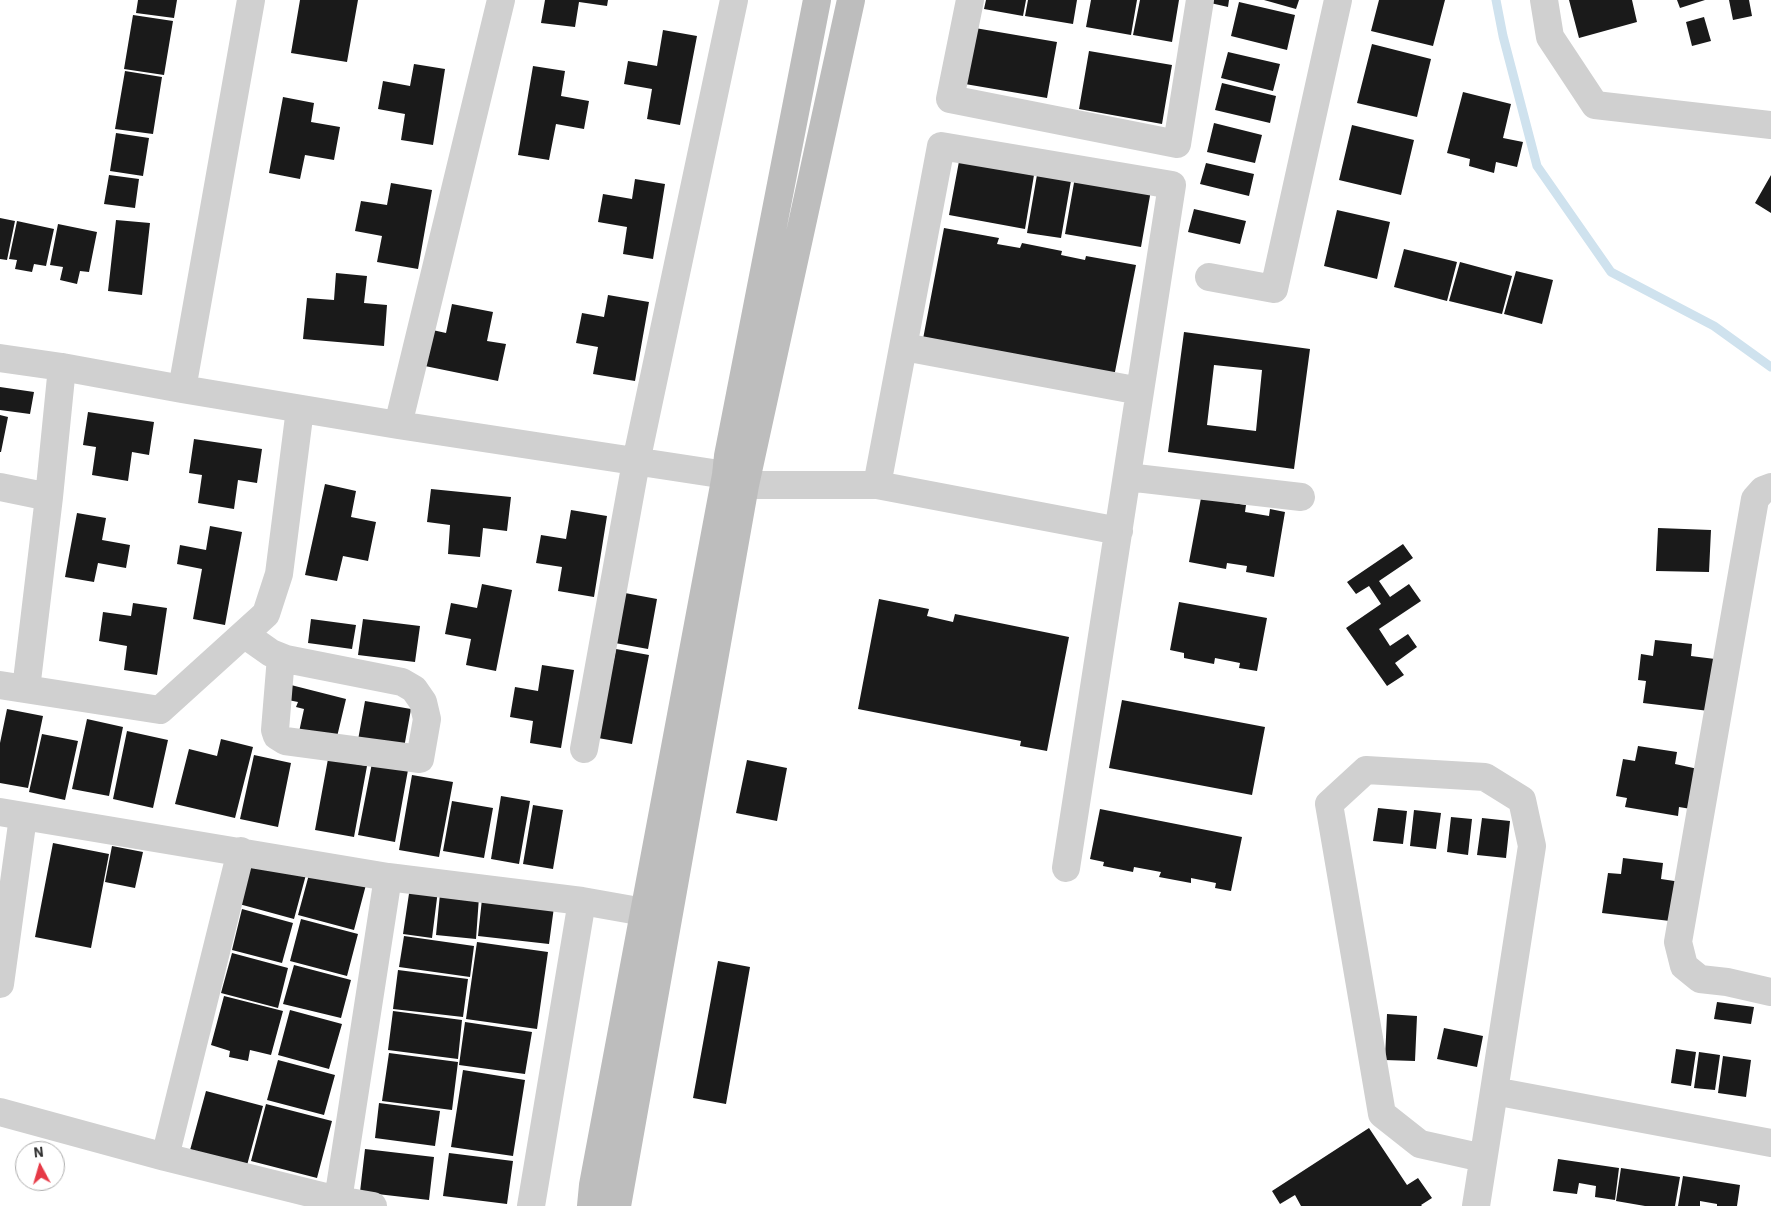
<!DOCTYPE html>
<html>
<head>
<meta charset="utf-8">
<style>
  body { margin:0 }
  #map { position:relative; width:1771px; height:1206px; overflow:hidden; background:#fff; font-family:"IBM Plex Sans",sans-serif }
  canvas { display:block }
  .north { position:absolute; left:15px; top:1141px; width:50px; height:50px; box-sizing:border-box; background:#fff; border:1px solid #adadad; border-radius:50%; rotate:354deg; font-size:14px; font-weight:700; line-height:20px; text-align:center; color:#333 }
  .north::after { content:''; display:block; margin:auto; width:18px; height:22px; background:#e63946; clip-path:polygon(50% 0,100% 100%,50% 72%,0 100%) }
</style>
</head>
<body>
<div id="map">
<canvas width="1771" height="1206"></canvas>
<div class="north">N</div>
</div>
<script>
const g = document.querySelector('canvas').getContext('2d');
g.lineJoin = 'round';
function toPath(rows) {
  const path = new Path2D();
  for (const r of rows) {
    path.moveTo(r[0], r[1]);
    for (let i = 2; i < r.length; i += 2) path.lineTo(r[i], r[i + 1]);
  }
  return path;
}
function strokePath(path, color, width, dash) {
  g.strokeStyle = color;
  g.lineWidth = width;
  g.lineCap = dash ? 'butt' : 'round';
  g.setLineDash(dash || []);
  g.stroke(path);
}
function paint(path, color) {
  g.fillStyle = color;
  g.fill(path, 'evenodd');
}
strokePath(toPath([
  [1496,0,1503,36,1537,166,1611,272,1714,326,1771,367]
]), '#cfe2ee', 9);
paint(toPath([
  [138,0,177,0,174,18,136,13],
  [300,0,358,0,347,62,291,53],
  [545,0,608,0,607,6,579,2,575,27,541,23],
  [986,0,1026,0,1023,16,984,9],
  [1028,0,1077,0,1073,24,1025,16],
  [1091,0,1137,0,1131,35,1086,27],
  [1140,0,1179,0,1172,42,1133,35],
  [1207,0,1229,0,1228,7,1206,2],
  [1264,0,1299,0,1296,9],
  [1379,0,1445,0,1433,46,1371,31],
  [1569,0,1632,0,1637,22,1579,38],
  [1677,0,1705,0,1680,8],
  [1729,0,1749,0,1752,16,1733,20],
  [1239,2,1295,15,1287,50,1231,36],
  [133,15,173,21,164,75,124,69],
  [1704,17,1711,41,1692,46,1686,22],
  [975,28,1057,42,1047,98,965,84],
  [663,30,697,36,680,125,647,119,652,89,624,84,628,61,657,66],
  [1372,44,1431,59,1417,117,1357,103],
  [1089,51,1172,65,1162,124,1079,109],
  [1228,52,1280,64,1273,91,1221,78],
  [414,64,445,69,433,145,401,140,405,114,378,109,383,81,410,86],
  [533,66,565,71,561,96,589,101,584,129,556,124,549,160,518,155],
  [125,71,162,77,153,134,115,129],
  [1222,83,1276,96,1270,123,1215,110],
  [1463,92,1511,104,1503,138,1523,142,1517,167,1496,162,1494,173,1469,166,1470,159,1447,153],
  [283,97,314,103,311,122,340,127,334,160,305,155,300,179,269,173],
  [1214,123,1262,135,1255,163,1207,152],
  [1352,125,1414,140,1401,195,1339,180],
  [116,133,149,138,143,176,110,171],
  [960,156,1035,169,1025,229,949,215],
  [1206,163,1254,174,1249,196,1200,184],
  [1038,169,1072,175,1061,238,1027,233],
  [109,175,139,179,135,208,104,204],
  [1771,175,1771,213,1755,203],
  [1075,177,1151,190,1141,247,1065,234],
  [635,179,665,184,653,259,623,254,627,227,598,222,603,194,632,199],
  [391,183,432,190,418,269,377,262,382,236,355,231,361,201,387,205],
  [1194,209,1246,221,1240,244,1188,232],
  [1337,210,1390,222,1377,279,1324,266],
  [0,218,15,221,7,260,0,259],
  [116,220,150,223,142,295,108,291],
  [17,221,54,229,46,266,34,264,32,272,15,269,17,260,9,259],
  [58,224,97,232,89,272,80,271,77,284,60,280,63,267,50,265],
  [944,228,999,238,997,244,1020,248,1022,243,1062,251,1061,255,1085,260,1086,256,1136,265,1113,382,923,339],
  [1404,249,1457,262,1447,301,1394,287],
  [1460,262,1512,276,1502,314,1449,301],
  [1516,271,1553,280,1542,324,1504,314],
  [336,273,367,276,364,303,387,305,384,346,303,339,307,298,334,300],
  [608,295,649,302,635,381,593,374,598,347,576,343,582,313,604,317],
  [452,304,493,312,487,341,506,344,498,381,420,365,428,329,446,333],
  [1184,332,1310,349,1294,469,1168,452],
  [1214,365,1262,370,1256,431,1207,425],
  [0,387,34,392,30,414,0,410],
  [88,412,154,422,149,455,132,452,128,481,92,475,96,447,83,445],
  [0,415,8,417,1,452,0,452],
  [194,439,262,449,257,483,238,480,234,509,198,503,202,475,189,473],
  [325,484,356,491,351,517,376,522,368,561,343,556,337,581,305,575],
  [431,489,511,497,507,531,483,528,480,557,448,554,450,525,427,522],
  [1201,498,1246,505,1245,512,1269,516,1270,509,1285,512,1274,577,1246,572,1247,566,1227,563,1226,569,1189,562],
  [571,510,607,516,594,597,558,591,562,567,536,563,541,535,566,539],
  [77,513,106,518,102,540,130,545,126,568,98,563,94,582,65,577],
  [210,526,242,532,225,625,193,619,202,569,177,564,180,545,206,550],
  [1658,528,1711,530,1709,572,1656,571],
  [1403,544,1413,558,1379,581,1390,597,1409,584,1421,601,1379,629,1390,646,1408,634,1417,647,1395,663,1404,675,1387,686,1346,628,1381,604,1369,586,1356,594,1347,582],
  [482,584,512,590,496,671,466,665,471,639,445,634,451,603,477,608],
  [625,593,657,599,648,649,615,643],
  [879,599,929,609,927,616,953,622,955,614,1069,637,1047,751,1020,746,1021,741,858,709],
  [1179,602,1267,618,1257,671,1239,668,1240,663,1215,658,1214,664,1184,658,1184,653,1170,650],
  [133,603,167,608,157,675,124,670,127,646,99,641,103,612,131,616],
  [311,619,356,625,352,649,308,643],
  [363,619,420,626,415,662,358,655],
  [1655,640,1692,644,1691,656,1715,659,1709,711,1643,703,1646,681,1638,680,1641,654,1653,656],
  [616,649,649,655,632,744,598,738],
  [542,665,574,670,561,748,530,743,533,721,510,717,515,687,538,691],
  [291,685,346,699,336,741,299,732,304,709,296,707,298,702,288,700],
  [1122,700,1265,727,1252,795,1109,768],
  [365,701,411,709,404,748,358,740],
  [7,709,43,716,28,788,0,783,0,743],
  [87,719,123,727,109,796,72,789],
  [127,731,168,740,153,808,113,799],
  [42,734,78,741,65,800,29,792],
  [221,739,253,747,235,818,175,804,189,749,217,756],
  [1638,746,1677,752,1675,764,1698,769,1691,809,1679,807,1678,816,1625,807,1627,798,1616,796,1623,759,1635,761],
  [254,755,291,763,278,827,240,819],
  [328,759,367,766,354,837,315,830],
  [747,760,787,768,777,821,736,813],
  [372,763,408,770,395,842,358,835],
  [412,775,453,782,439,857,399,850],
  [501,796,530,801,519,864,491,859],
  [452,801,493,808,484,858,443,851],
  [533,805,563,810,553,869,523,864],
  [1378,808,1407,811,1403,844,1373,841],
  [1100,809,1242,837,1231,891,1215,888,1216,883,1191,878,1191,883,1159,877,1161,872,1134,867,1133,872,1103,866,1104,862,1090,859],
  [1414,810,1441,813,1436,849,1410,846],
  [1451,817,1472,819,1468,855,1447,852],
  [1482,818,1510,821,1506,858,1477,855],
  [53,843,109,854,91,948,35,937],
  [112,846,143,852,135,888,105,882],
  [251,856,307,871,294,919,239,904],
  [1623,858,1663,863,1661,879,1681,882,1670,921,1602,913,1608,873,1621,874],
  [311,867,367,881,354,930,298,915],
  [410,887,438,890,432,938,403,934],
  [440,894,479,897,476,939,436,935],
  [482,899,554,907,549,944,478,936],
  [242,909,293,923,282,963,232,950],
  [301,919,358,934,347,976,290,961],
  [404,936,474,946,470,977,399,967],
  [477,942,548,952,537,1029,466,1019],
  [232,953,288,968,278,1008,221,993],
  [718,961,750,967,726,1104,693,1098],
  [294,965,351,980,341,1018,283,1004],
  [398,970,468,979,463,1017,393,1009],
  [224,996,283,1011,271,1055,250,1050,248,1061,229,1057,230,1051,211,1045],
  [1717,1002,1754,1007,1751,1024,1714,1019],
  [290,1010,342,1024,329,1069,278,1055],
  [393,1011,462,1020,458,1059,388,1050],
  [1387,1014,1417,1016,1415,1061,1385,1060],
  [465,1022,532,1032,525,1074,459,1065],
  [1444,1028,1483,1036,1477,1067,1437,1059],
  [1676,1049,1696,1052,1691,1086,1671,1083],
  [1699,1052,1720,1055,1715,1090,1694,1088],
  [389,1053,458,1062,452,1110,382,1101],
  [1723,1056,1751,1060,1746,1097,1718,1093],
  [278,1060,335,1075,324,1115,267,1100],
  [463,1070,525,1080,513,1156,451,1147],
  [206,1091,263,1106,246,1169,189,1154],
  [379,1103,440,1111,435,1146,375,1138],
  [266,1104,332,1121,317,1178,251,1161],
  [1369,1128,1407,1185,1418,1178,1432,1198,1421,1205,1422,1206,1301,1206,1295,1195,1280,1204,1272,1191],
  [365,1149,434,1157,429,1200,360,1192],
  [449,1153,513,1161,507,1204,443,1196],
  [1558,1159,1619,1168,1615,1200,1595,1197,1596,1186,1579,1183,1577,1194,1553,1191],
  [1621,1168,1680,1177,1675,1206,1645,1206,1616,1201],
  [1683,1176,1740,1185,1737,1206,1717,1206,1717,1204,1700,1201,1700,1206,1678,1206]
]), '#1a1a1a');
strokePath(toPath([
  [970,0,950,99,1177,144,1200,0],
  [1544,0,1550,37,1595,105,1771,125],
  [1209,277,1274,289,1338,0],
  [904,347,1140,391],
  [0,358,62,367,182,389,398,425,726,475],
  [182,389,251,0],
  [398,425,501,0],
  [734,466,745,485,877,485,1119,531],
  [1127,477,1301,497],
  [877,485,941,146,1172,185,1066,868],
  [0,487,49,497],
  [1771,487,1763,490,1755,499,1678,942,1684,966,1700,979,1727,982,1771,992],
  [244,634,271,653,286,659,402,682,414,689,423,702,427,719,420,759,285,741,277,736,275,730,281,657],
  [0,685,160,710,266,614,279,574,300,409],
  [26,689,49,497,62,367],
  [584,749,636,462,734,0],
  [0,812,388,877,582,901,644,912],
  [0,984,23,817],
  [1494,1091,1771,1143],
  [0,1112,165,1157,338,1200,373,1206],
  [165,1157,241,851],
  [338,1200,388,877],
  [531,1206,582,901],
  [1476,1206,1494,1091,1532,846,1522,800,1485,777,1366,770,1329,804,1382,1114,1420,1144,1483,1158]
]), '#d0d0d0', 28);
strokePath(toPath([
  [591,1206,593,1185,726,475,728,456,817,0],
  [617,1206,745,485,851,0]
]), '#bdbdbd', 28);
</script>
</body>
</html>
